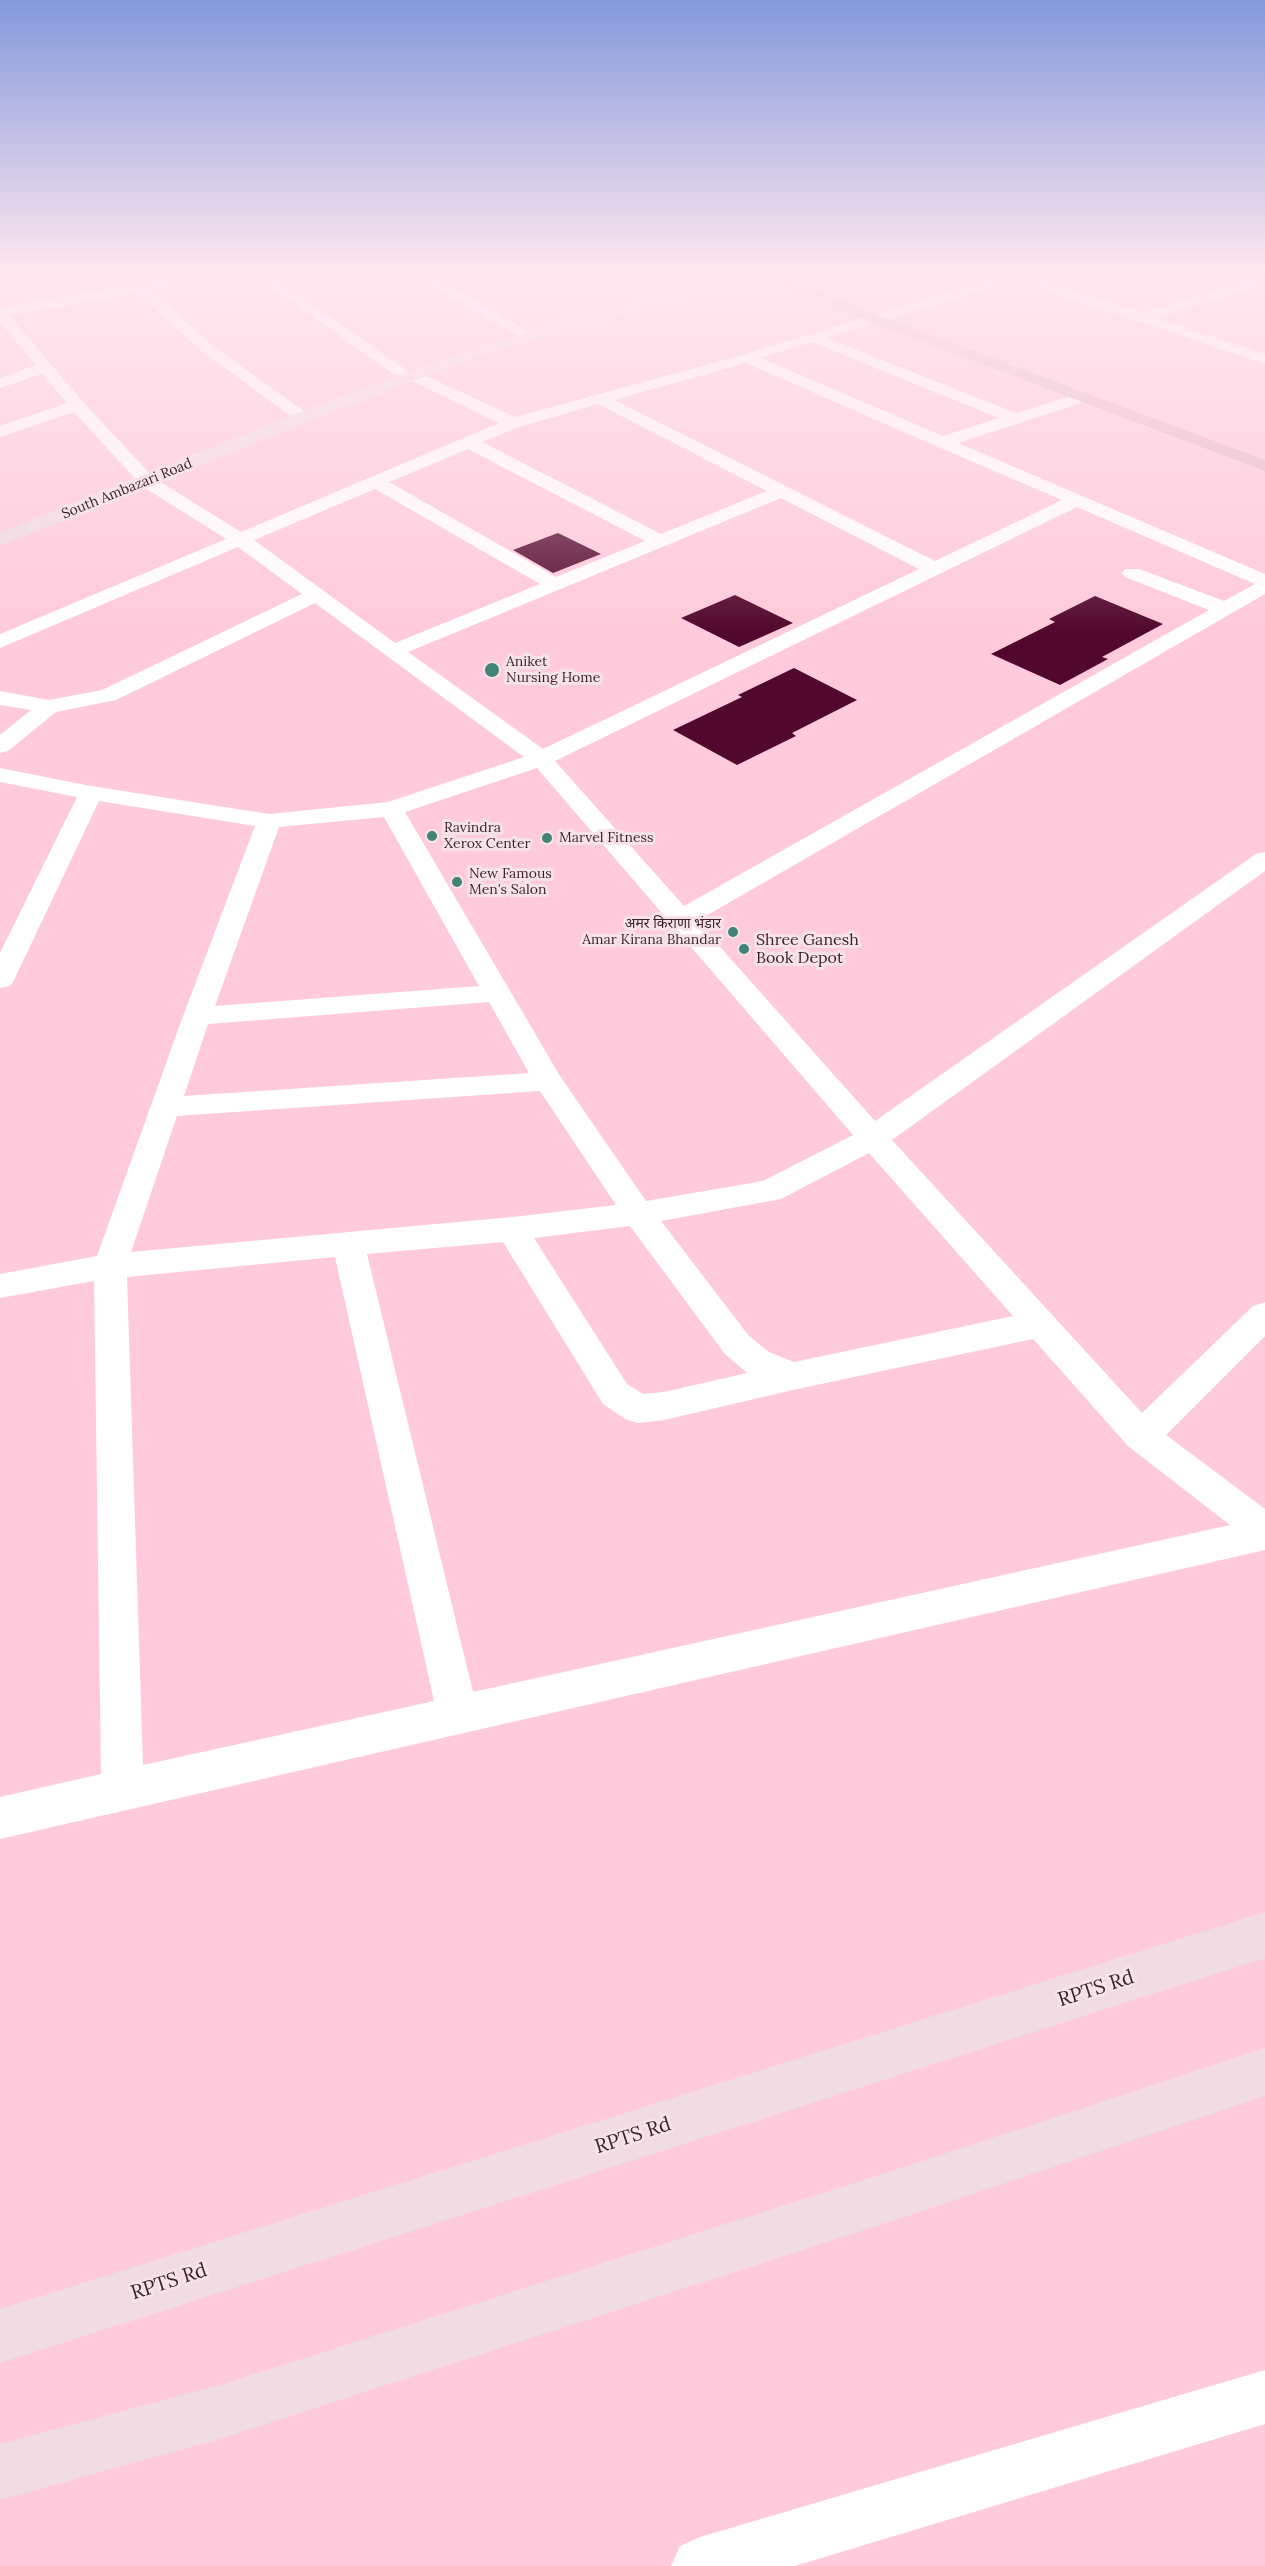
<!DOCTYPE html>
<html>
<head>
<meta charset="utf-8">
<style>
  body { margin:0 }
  canvas { display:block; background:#ffcadb }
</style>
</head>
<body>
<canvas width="1265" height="2566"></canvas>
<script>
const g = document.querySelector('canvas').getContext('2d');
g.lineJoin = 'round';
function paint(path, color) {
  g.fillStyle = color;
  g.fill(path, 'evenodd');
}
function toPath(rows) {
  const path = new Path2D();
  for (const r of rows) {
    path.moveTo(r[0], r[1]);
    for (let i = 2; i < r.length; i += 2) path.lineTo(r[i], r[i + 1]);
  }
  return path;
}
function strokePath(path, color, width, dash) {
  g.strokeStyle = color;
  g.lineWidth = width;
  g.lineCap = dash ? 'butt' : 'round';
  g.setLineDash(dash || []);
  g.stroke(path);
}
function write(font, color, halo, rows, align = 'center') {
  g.font = font + ' Lora,"Noto Sans Devanagari",serif';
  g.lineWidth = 6;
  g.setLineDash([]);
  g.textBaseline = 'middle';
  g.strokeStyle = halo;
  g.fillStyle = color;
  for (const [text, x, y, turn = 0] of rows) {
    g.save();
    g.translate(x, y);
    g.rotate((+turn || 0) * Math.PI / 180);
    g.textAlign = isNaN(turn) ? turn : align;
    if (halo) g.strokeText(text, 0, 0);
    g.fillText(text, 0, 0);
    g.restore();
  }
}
paint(toPath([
  [558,533,601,554,553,573,513,550],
  [735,595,793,623,739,647,681,618],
  [1095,596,1163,624,1102,657,1108,659,1060,685,991,654,1055,622,1049,619],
  [794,668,857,700,792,733,796,736,737,765,673,730,742,697,738,695]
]), '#52082c');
paint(toPath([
  [209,272,240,272,233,276,151,290,209,343,301,409,303,412,301,415,289,415,199,349,137,293,9,315,83,402,154,478,241,532,499,423,408,379,406,376,408,373,420,373,515,417,742,355,1015,272,1037,272,1031,276,1141,313,1265,275,1265,283,1156,318,1265,354,1265,364,1016,280,827,338,1016,413,1075,395,1087,395,1089,398,1087,401,958,443,1265,574,1265,594,697,921,875,1121,1256,854,1265,852,1265,871,892,1140,1142,1413,1253,1306,1265,1302,1265,1336,1166,1435,1265,1509,1265,1550,0,1839,0,1797,101,1774,94,1281,0,1298,0,1274,97,1256,183,1016,255,826,99,801,14,980,10,986,0,988,0,953,77,797,0,782,0,768,91,786,269,814,388,802,524,757,315,603,116,700,56,712,8,751,0,753,0,735,31,710,0,705,0,691,49,700,102,690,302,594,238,547,0,648,0,634,226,539,142,486,74,412,0,437,0,426,67,403,42,374,0,388,0,378,36,365,0,322,0,308,209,272],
  [812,342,999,418,943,436,761,358,812,342],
  [746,363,936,446,1062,500,935,561,614,400,746,363],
  [598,404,767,491,661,534,482,442,519,427,598,404],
  [468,449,645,541,556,577,389,482,468,449],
  [375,489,540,584,395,643,254,540,375,489],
  [781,498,919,569,543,749,408,652,781,498],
  [1077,507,1255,584,1224,601,1139,569,1125,569,1122,573,1125,577,1209,610,684,906,555,761,1077,507],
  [537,768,853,1135,763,1181,646,1201,560,1076,405,812,537,768],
  [384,817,479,986,215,1006,279,827,384,817],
  [489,1002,529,1073,184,1096,208,1024,489,1002],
  [540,1091,616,1205,512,1217,131,1252,177,1116,540,1091],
  [869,1153,1013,1316,794,1362,769,1352,749,1336,661,1221,781,1199,869,1153],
  [630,1226,725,1354,747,1373,664,1392,643,1394,627,1384,534,1238,630,1226],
  [503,1242,603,1404,625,1419,638,1423,664,1420,793,1390,1033,1339,1128,1446,1230,1525,473,1692,367,1254,503,1242],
  [335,1257,434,1701,143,1765,127,1277,335,1257],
  [250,272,266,272,409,372,407,375,395,375,250,272],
  [408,272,425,272,529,332,522,336,517,335,408,272],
  [1265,2370,1265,2424,795,2566,671,2566,680,2546,700,2537,1265,2370]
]), '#fff');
paint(toPath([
  [751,272,774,272,772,275,566,330,473,358,307,422,0,546,0,533,295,414,463,352,556,324,751,272],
  [1265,1912,1265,1958,0,2363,0,2309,1265,1912],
  [1265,2048,1265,2096,895,2220,223,2438,0,2500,0,2444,223,2384,895,2170,1265,2048]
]), '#f1dce3');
paint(toPath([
  [756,272,775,272,846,303,1265,460,1265,471,836,309,758,275,756,272]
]), '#e3b8c7');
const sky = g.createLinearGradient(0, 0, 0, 631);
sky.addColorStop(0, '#8499dc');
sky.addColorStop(0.43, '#ffe7ef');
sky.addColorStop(1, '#ffe7ef00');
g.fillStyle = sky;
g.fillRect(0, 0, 1265, 631);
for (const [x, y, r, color] of [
  [492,670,8,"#418375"],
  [432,836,6,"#418375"],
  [547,838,6,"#418375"],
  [457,882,6,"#418375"],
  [733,932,6,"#418375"],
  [744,949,6,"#418375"]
]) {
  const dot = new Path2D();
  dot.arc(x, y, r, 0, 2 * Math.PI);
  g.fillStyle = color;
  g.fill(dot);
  strokePath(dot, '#f5e3e8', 2);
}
write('14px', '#3e1e29', '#f5e3e8', [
  ["South Ambazari Road",127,489,-22]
]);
write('14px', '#3e1e29', '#f5e3e8', [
  ["Aniket",506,662],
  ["Nursing Home",506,678],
  ["Ravindra",444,828],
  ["Xerox Center",444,844],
  ["Marvel Fitness",559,838],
  ["New Famous",469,874],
  ["Men's Salon",469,890],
  ["अमर किराणा भंडार",721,924,"right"],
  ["Amar Kirana Bhandar",721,940,"right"]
], 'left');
write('16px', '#3e1e29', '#f5e3e8', [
  ["Shree Ganesh",756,940],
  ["Book Depot",756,958]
], 'left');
write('20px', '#3e1e29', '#f5e3e8', [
  ["RPTS Rd",1096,1989,-18],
  ["RPTS Rd",633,2136,-18],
  ["RPTS Rd",169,2282,-18]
]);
</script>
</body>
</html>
